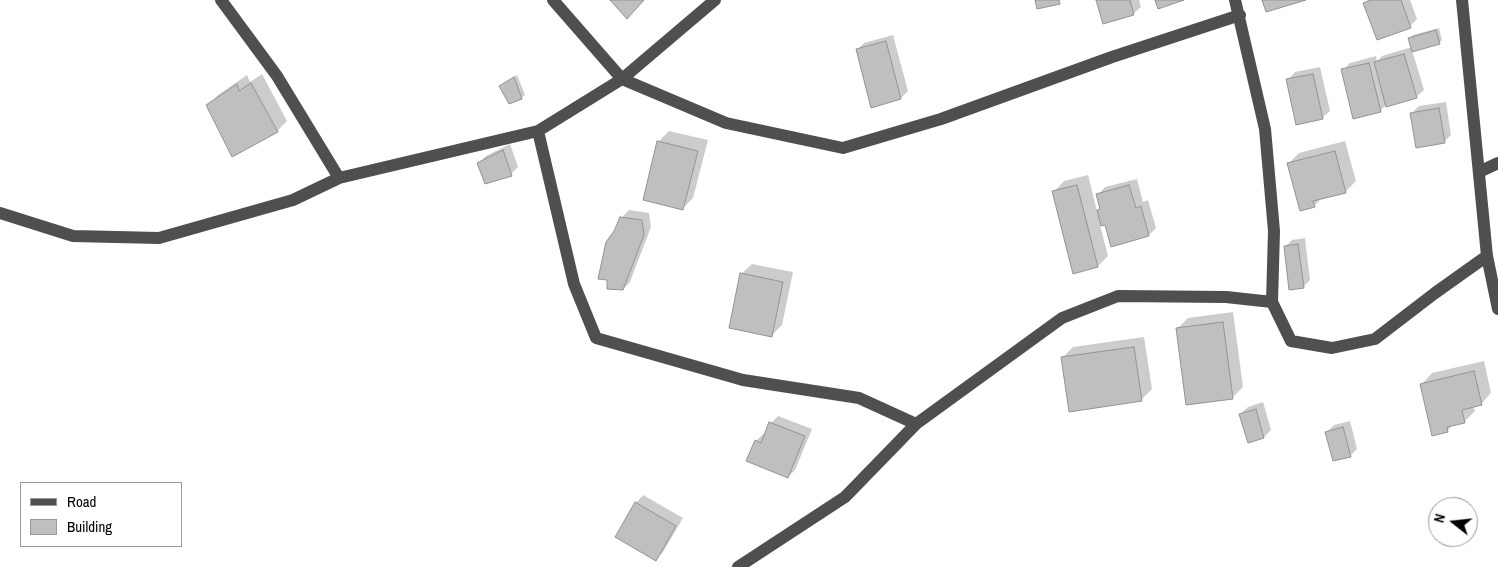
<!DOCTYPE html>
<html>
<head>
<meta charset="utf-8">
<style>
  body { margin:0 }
  #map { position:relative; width:1498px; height:567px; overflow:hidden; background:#fff; font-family:"Archivo Narrow",sans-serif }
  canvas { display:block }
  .legend { position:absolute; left:20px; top:482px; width:162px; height:65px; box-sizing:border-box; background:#fff; border:1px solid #999; margin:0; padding:6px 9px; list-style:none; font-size:15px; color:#000 }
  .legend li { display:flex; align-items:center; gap:10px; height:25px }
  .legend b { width:25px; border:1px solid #999 }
  .north { position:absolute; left:1428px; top:497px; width:50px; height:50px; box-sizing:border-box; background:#fff; border:1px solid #999; border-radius:50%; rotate:286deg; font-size:14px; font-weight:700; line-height:20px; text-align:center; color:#000 }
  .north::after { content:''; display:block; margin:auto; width:18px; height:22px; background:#000; clip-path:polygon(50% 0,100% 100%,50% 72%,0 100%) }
</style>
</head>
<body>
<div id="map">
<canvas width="1498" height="567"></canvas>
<ul class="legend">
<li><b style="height:6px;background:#4f4f4f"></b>Road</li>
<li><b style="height:14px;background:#bfbfbf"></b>Building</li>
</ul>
<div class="north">N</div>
</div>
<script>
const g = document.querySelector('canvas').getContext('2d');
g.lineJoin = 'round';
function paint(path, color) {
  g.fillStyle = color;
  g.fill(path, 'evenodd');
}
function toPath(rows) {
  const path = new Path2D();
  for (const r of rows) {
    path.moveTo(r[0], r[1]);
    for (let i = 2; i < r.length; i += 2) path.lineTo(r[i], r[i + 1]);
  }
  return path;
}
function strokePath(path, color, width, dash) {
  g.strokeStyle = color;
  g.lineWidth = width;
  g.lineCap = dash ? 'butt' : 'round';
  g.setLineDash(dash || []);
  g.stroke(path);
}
paint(toPath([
  [1097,0,1139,0,1141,7,1133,14],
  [1368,0,1410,0,1417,19,1410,26,1365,3],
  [1439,28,1442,40,1439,43,1412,50,1424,90,1416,97,1387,104,1380,111,1343,70,1350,63,1376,56,1377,61,1382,56,1412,47,1410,38,1413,35],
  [893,35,908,91,901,98,857,50,864,43],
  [1320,67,1330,111,1322,118,1288,80,1295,72],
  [262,74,287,121,277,131,208,106,218,95,247,75,250,82],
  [517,75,525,95,521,98,504,83],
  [1446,102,1451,135,1444,142,1411,114,1419,106],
  [669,131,708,140,693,198,683,208,644,199,659,141],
  [1345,141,1356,181,1345,192,1322,198,1314,206,1289,163,1299,153],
  [510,144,518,167,511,174,479,163,486,156],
  [1088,175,1097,211,1101,207,1098,195,1105,187,1137,179,1143,202,1148,200,1156,228,1149,235,1106,224,1100,225,1108,256,1098,266,1054,192,1064,181],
  [629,210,649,213,651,227,630,282,623,289,609,279,615,232,621,218],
  [1305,238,1310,280,1303,287,1285,247,1292,240],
  [752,264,793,272,782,325,772,335,741,274],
  [1233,312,1243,387,1232,398,1178,328,1188,318],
  [1144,337,1152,389,1141,400,1062,358,1073,347],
  [1484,361,1491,393,1481,404,1473,406,1475,411,1464,422,1453,425,1447,431,1422,384,1432,373],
  [1263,402,1271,430,1264,437,1248,442,1240,414,1248,407],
  [778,416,812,429,795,470,788,477,756,441,763,434,766,435,771,423],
  [1350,421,1357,449,1350,456,1327,432,1334,425],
  [643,495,683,518,663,552,656,559,617,537,636,503]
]), '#0003');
const building = toPath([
  [610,0,644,0,627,19,610,0],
  [1035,0,1059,0,1060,4,1037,9,1035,0],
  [1096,0,1130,0,1134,15,1103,24,1096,0],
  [1155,0,1184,0,1158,9,1155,0],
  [1262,0,1306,0,1266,12,1262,0],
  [1371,0,1401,0,1411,28,1377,40,1363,3,1371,0],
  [1436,30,1440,44,1412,52,1408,38,1436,30],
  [886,41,901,99,871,108,856,49,886,41],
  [1404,54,1417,98,1386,107,1374,62,1404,54],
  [1369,63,1381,112,1353,119,1341,69,1369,63],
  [1313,74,1323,119,1296,125,1286,79,1313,74],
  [514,77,522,99,509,104,499,86,514,77],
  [251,83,278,132,232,157,206,105,237,84,239,91,251,83],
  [1439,108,1445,143,1416,148,1410,113,1439,108],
  [657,141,698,151,683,210,643,200,657,141],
  [503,150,512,176,485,184,477,163,503,150],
  [1335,151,1346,193,1313,201,1315,207,1300,211,1287,163,1335,151],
  [1077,185,1098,267,1073,274,1052,191,1077,185],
  [1129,185,1136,208,1141,206,1149,236,1111,247,1105,225,1101,226,1097,210,1100,209,1096,194,1129,185],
  [620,217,642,220,644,235,623,290,607,289,607,280,598,279,606,242,614,231,620,217],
  [1298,244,1304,288,1289,290,1284,246,1298,244],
  [740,273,783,282,772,337,729,328,740,273],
  [1223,322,1233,399,1186,405,1176,328,1223,322],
  [1134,347,1142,401,1069,412,1061,357,1134,347],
  [1474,371,1482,405,1462,410,1465,423,1447,427,1448,432,1432,436,1420,384,1474,371],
  [1256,409,1264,438,1248,443,1239,414,1256,409],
  [769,422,805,436,788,478,746,461,755,440,761,443,769,422],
  [1343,427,1351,457,1333,461,1325,432,1343,427],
  [635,502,676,526,656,561,615,537,635,502]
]);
paint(building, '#bfbfbf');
strokePath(building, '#939393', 1);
strokePath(toPath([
  [221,0,277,76,339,178],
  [553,0,622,79,726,123,843,148,941,119,1112,57,1240,15],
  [1235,0,1265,129,1274,231,1272,302],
  [1462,0,1487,256,1498,309],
  [538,131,574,284,596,338,743,380,859,398,916,424],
  [1479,172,1498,163],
  [0,213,73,236,159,238,293,200,339,178,538,131,622,79,715,0],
  [738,567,845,497,916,424,1062,318,1118,296,1226,297,1272,302,1291,341,1332,348,1375,339,1435,293,1487,256]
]), '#4f4f4f', 12);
</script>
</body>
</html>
